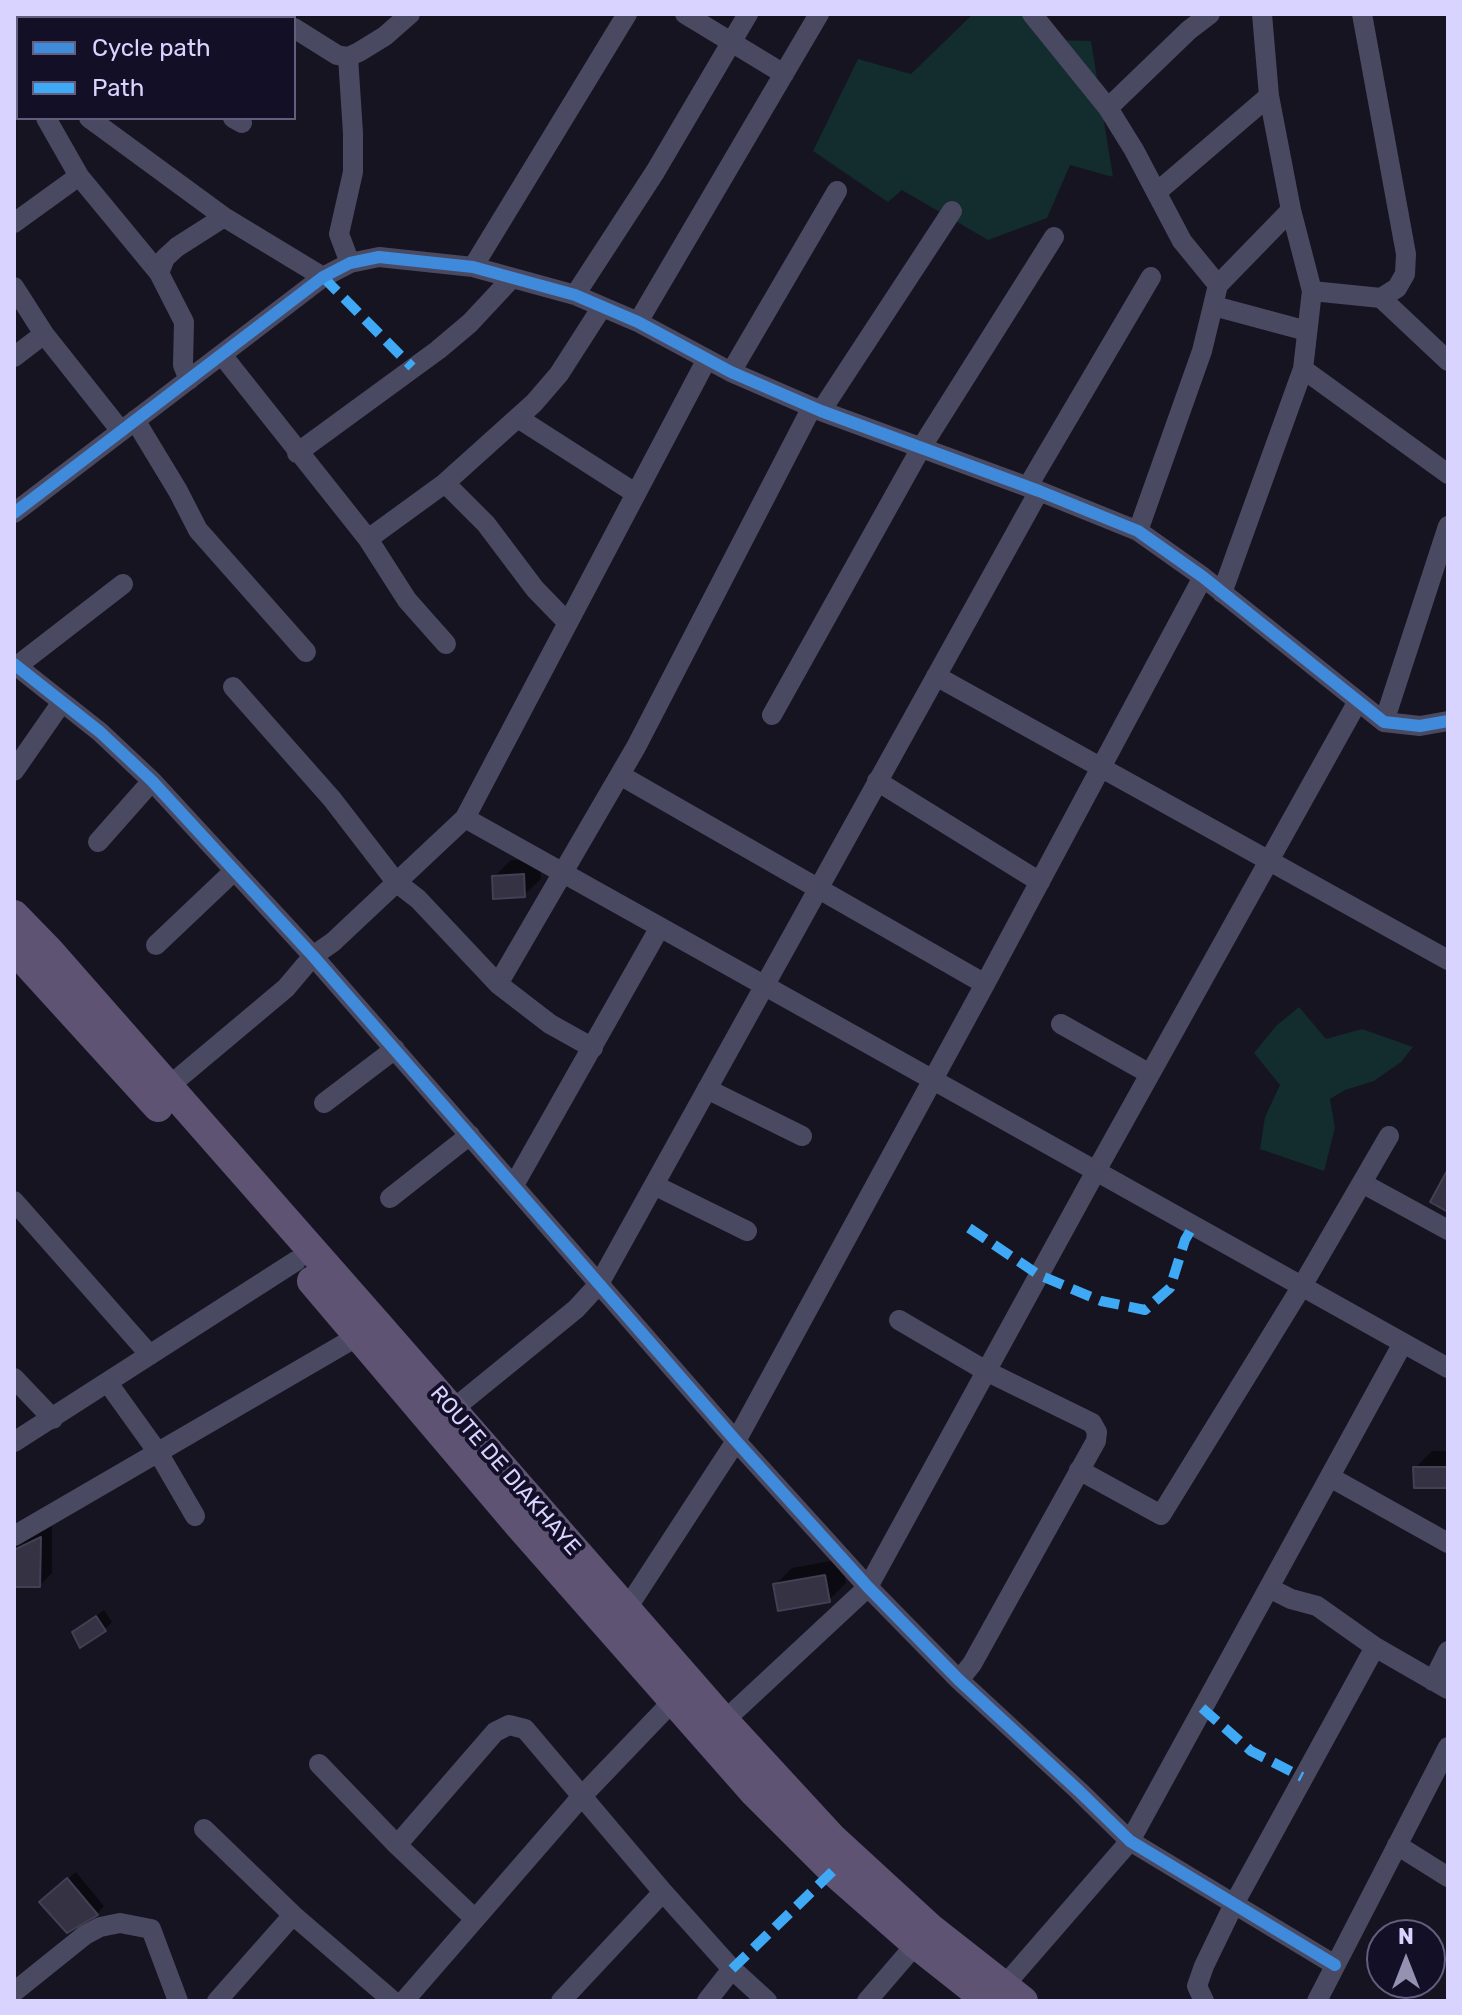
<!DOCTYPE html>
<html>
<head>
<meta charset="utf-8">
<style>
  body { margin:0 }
  #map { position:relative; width:1462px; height:2015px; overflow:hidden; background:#161421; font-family:Rubik,sans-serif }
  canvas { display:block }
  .frame { position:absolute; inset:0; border:16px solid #d9d4ff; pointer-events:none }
  .legend { position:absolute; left:16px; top:16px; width:280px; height:104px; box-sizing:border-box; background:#130f26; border:2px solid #625e7d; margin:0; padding:10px 14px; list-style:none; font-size:24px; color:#d9d4ff }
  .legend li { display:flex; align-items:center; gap:16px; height:40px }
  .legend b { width:40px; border:2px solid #625e7d }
  .north { position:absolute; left:1366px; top:1919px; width:80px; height:80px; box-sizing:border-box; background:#130f26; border:2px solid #625e7d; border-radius:50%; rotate:0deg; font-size:22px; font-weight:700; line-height:32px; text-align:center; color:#d9d4ff }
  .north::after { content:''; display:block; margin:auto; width:28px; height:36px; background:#9591b1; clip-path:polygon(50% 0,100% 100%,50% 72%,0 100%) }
</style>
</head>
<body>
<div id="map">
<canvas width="1462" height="2015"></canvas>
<div class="frame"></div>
<ul class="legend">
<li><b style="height:10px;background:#408adc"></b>Cycle path</li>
<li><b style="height:10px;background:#3fa9f5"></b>Path</li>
</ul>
<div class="north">N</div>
</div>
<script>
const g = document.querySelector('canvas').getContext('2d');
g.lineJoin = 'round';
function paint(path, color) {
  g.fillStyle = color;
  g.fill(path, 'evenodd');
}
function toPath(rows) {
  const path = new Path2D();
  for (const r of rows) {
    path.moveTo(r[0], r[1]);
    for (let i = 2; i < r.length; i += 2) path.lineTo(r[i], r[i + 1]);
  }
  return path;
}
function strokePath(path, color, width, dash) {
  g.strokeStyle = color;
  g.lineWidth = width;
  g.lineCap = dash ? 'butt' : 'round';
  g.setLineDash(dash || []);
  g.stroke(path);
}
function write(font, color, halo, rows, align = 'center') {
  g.font = font + ' Rubik,sans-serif';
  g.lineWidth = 8;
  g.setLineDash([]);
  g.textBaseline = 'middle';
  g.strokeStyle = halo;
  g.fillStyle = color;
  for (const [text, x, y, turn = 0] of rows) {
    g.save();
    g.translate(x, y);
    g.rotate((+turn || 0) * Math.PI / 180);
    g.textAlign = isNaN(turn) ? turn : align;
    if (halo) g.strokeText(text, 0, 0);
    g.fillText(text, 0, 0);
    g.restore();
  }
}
paint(toPath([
  [973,14,1040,14,1054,40,1091,41,1113,177,1070,165,1047,218,988,240,902,190,888,202,813,151,858,59,911,74],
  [1299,1007,1326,1039,1362,1029,1413,1047,1401,1062,1374,1081,1345,1090,1330,1099,1335,1128,1324,1171,1260,1149,1265,1117,1280,1085,1254,1053,1276,1026]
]), '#132c2d');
paint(toPath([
  [540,859,541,879,524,895,494,877,511,860],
  [1432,1451,1448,1451,1448,1486,1415,1468],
  [52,1526,52,1573,40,1585,14,1585,14,1544],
  [841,1559,846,1583,829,1600,775,1585,792,1568],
  [104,1610,112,1622,104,1630,74,1632],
  [76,1872,104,1906,97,1914,50,1894]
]), '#0007');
const building = toPath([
  [524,874,525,897,493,899,492,876,524,874],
  [1448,1169,1448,1212,1430,1202,1448,1169],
  [1413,1467,1448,1467,1448,1488,1414,1488,1413,1467],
  [41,1537,40,1587,14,1587,14,1550,41,1537],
  [825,1575,830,1602,778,1611,773,1584,825,1575],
  [96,1616,106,1631,80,1648,72,1632,96,1616],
  [67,1878,98,1915,67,1933,39,1902,67,1878]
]);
paint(building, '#343243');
strokePath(building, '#433f54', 2);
strokePath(toPath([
  [63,14,69,18],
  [270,14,277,18],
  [685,14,784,74],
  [1032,14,1108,108],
  [1210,14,1189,30,1108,108,1134,150,1182,241,1218,285],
  [218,18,221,14],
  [294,28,337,55,348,57,359,52,385,36,410,14],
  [348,57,353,133,353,172,339,234,350,263],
  [14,71,18,73],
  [46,118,79,176,159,273,184,322,183,365,189,380],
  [89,118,224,217,323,277],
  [233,118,242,123],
  [1157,192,1269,96],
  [14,223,79,176],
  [473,267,627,14],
  [159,273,165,258,177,247,224,217],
  [14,287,44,334,121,431],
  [1312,291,1381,298,1397,288,1405,274,1406,254,1362,14],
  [575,295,655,172,748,14],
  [1381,298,1448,361],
  [1214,306,1307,331],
  [638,322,819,14],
  [222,355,368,539,407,600,446,644],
  [14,357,44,334],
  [1303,369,1448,474],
  [731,372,837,191],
  [821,411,952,211],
  [518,418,635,493],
  [135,420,178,491,198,530,306,652],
  [297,453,438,350,470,323,512,278],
  [445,483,486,524,535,589,568,623],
  [1028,486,1151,277],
  [14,513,323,277,350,263,379,257,473,267,575,295,638,322,731,372,821,411,1039,491,1138,531,1203,577,1384,722,1420,726,1448,721],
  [1138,531,1202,351,1218,285,1291,210],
  [368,539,445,483,534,403,559,374,602,307],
  [1222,593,1303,369,1312,291,1291,210,1269,96,1262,14],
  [14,664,100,732,152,781,313,956,736,1441,868,1587,959,1680,1079,1791,1130,1841,1335,1965],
  [17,666,123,584],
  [936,676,1448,960],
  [233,687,332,799,396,882,418,899,498,984,550,1024,593,1048],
  [772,715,921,448,1054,237],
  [1384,722,1448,526],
  [14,771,62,702],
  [620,775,985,984],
  [877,781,1040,882],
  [465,818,1448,1368],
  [98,842,152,781],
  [156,945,234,871],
  [498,984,636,747,812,407],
  [1061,1024,1150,1074],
  [168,1087,286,988,313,956,333,942,465,818,707,359],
  [707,1089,802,1136],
  [324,1103,395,1049],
  [1362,1183,1448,1230],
  [514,1185,660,927],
  [654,1185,747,1231],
  [390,1198,470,1135],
  [14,1201,150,1355],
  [899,1320,986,1371,1092,1423,1097,1432,1096,1441,972,1664,959,1680],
  [14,1378,53,1419],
  [108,1383,159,1454,195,1516],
  [452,1410,576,1309,599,1284,1039,491],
  [14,1442,296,1261],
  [1079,1470,1161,1515,1302,1286,1389,1136],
  [1330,1477,1448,1543],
  [14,1536,358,1336],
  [1269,1588,1291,1599,1317,1606,1375,1647,1448,1689],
  [622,1616,736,1441,985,984,1203,577],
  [1433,1681,1448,1651],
  [724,1721,868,1587,1096,1171,1358,701],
  [319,1764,397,1845,475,1919],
  [204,1829,293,1915,393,2001],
  [397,1845,495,1732,509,1725,525,1729,663,1892,732,1969,767,2001],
  [1397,1845,1448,1877],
  [1004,1986,1130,1841,1403,1343],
  [14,1992,85,1935,100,1927,120,1923,151,1929,178,2001],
  [217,2001,293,1915],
  [404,2001,582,1796,672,1702],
  [561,2001,663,1892],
  [707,2001,732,1969],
  [867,2001,922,1937],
  [1204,2001,1197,1986,1204,1966,1234,1904,1375,1647],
  [1317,2001,1448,1747]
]), '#4a4962', 20);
strokePath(toPath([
  [14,915,49,951,377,1324,724,1721,831,1837,930,1928,1023,2001],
  [14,949,158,1107],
  [312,1281,519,1525,755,1793,833,1871,916,1944,988,2001]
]), '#5e5373', 30);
strokePath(toPath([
  [323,277,412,367],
  [969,1228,1039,1275,1101,1301,1145,1310,1170,1288,1185,1240,1193,1226],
  [1202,1708,1251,1751,1302,1777],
  [732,1969,833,1871]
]), '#3fa9f5', 10, [20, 10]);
strokePath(toPath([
  [14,513,323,277,350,263,379,257,473,267,575,295,638,322,731,372,821,411,1039,491,1138,531,1203,577,1384,722,1420,726,1448,721],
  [14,664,100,732,152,781,313,956,736,1441,868,1587,959,1680,1079,1791,1130,1841,1335,1965]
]), '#408adc', 12);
write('22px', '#d9d4ff', '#130f26', [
  ["ROUTE DE DIAKHAYE",505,1471,49]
]);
</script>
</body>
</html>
